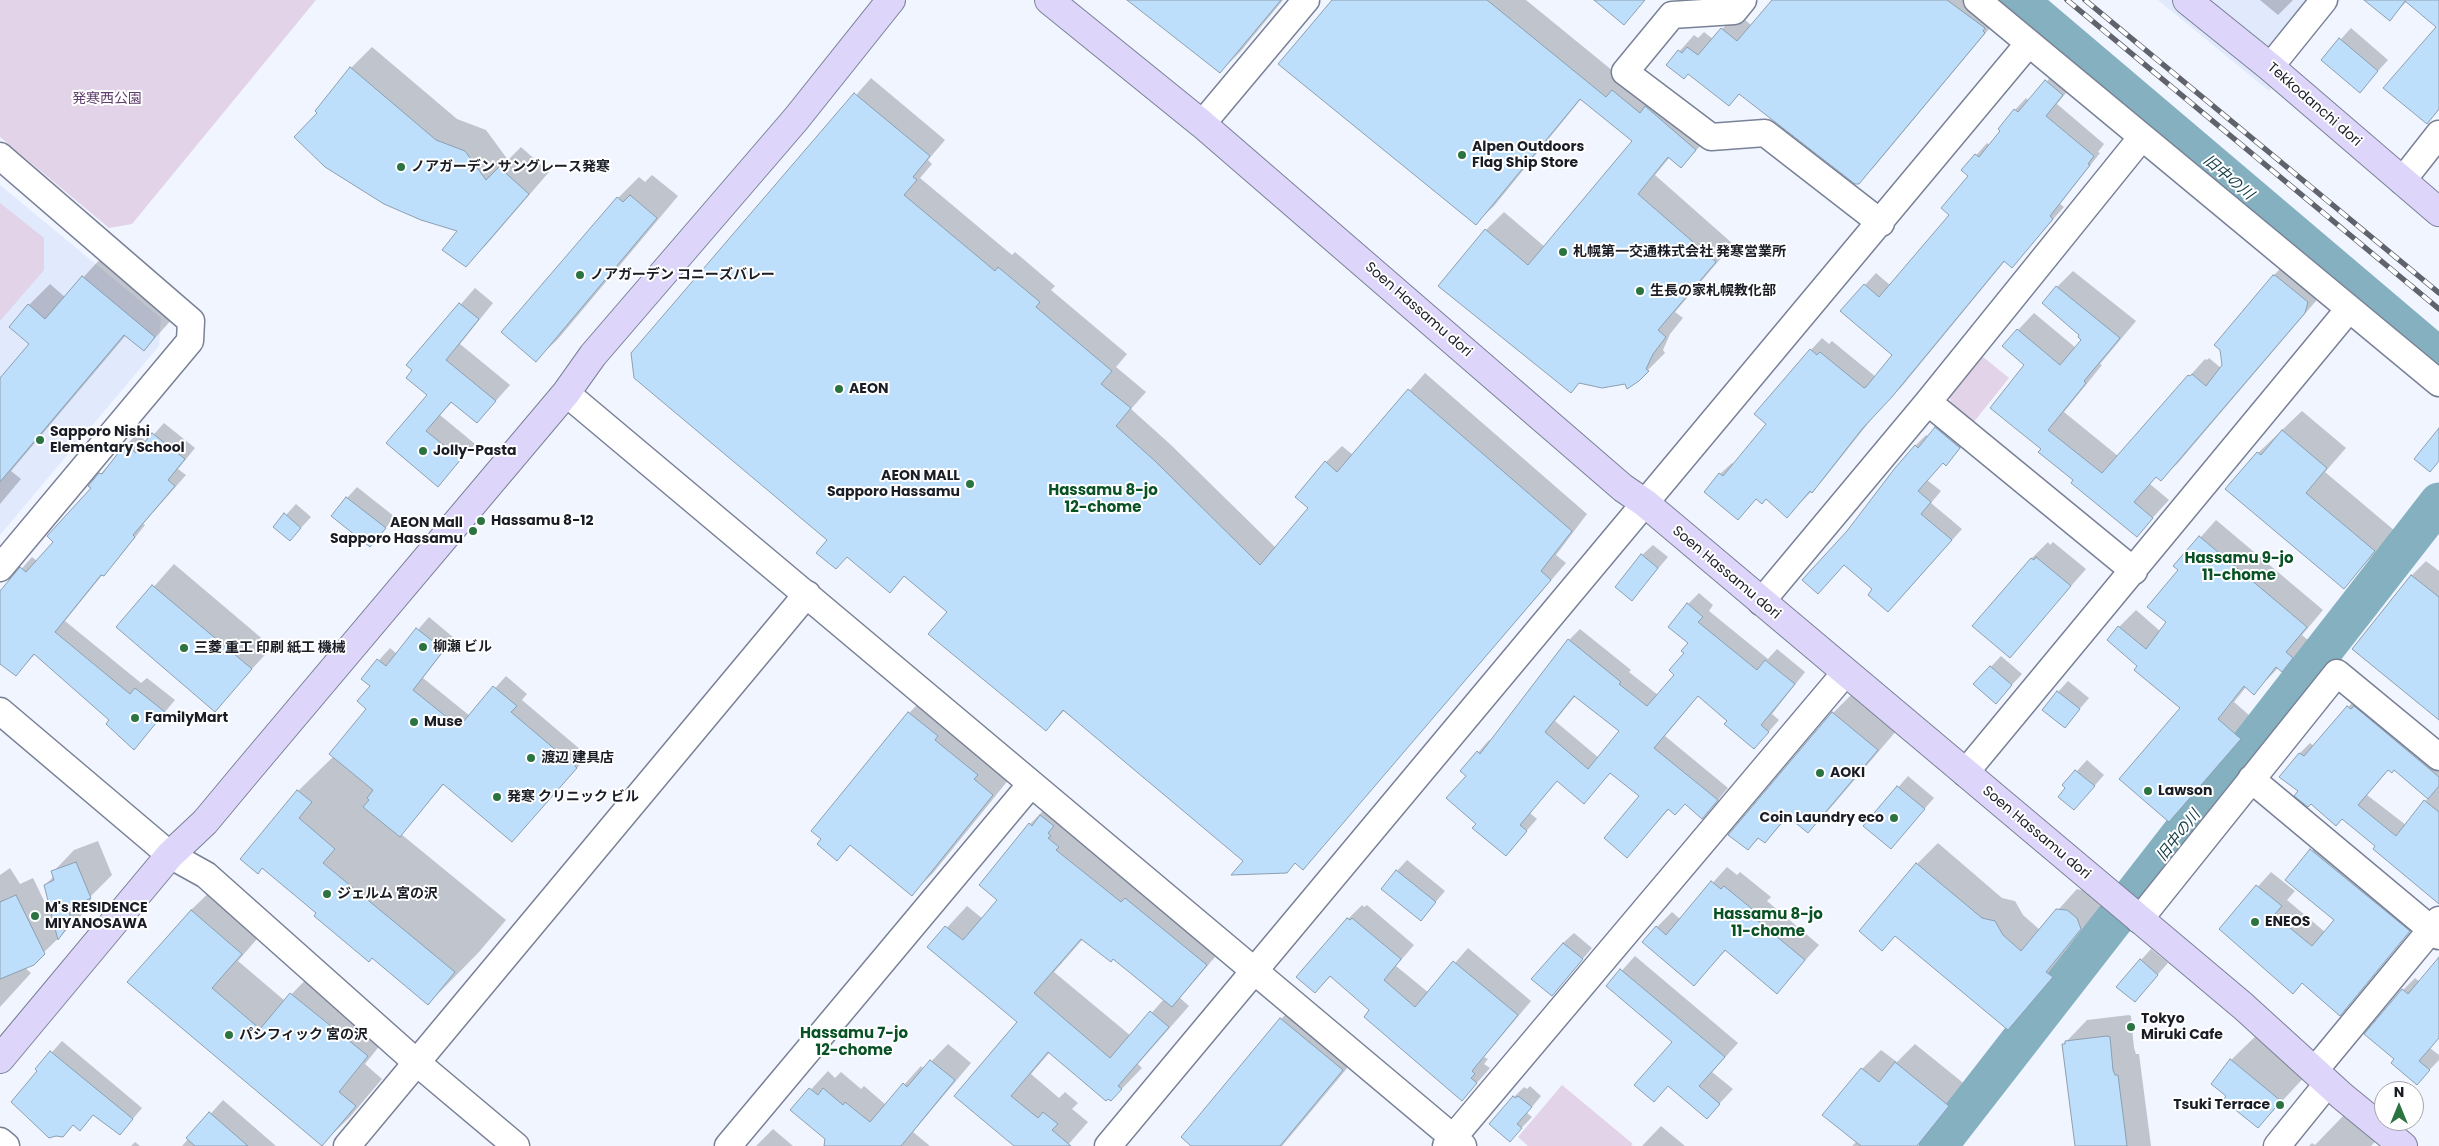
<!DOCTYPE html>
<html>
<head>
<meta charset="utf-8">
<style>
  body { margin:0 }
  #map { position:relative; width:2439px; height:1146px; overflow:hidden; background:#f1f5ff; font-family:Poppins,sans-serif }
  canvas { display:block }
  .north { position:absolute; left:2374px; top:1081px; width:50px; height:50px; box-sizing:border-box; background:#fff; border:1px solid #a3a5a8; border-radius:50%; rotate:0deg; font-size:14px; font-weight:700; line-height:20px; text-align:center; color:#1a1d26 }
  .north::after { content:''; display:block; margin:auto; width:18px; height:22px; background:#2b7340; clip-path:polygon(50% 0,100% 100%,50% 72%,0 100%) }
</style>
</head>
<body>
<div id="map">
<canvas width="2439" height="1146"></canvas>
<div class="north">N</div>
</div>
<script>
const g = document.querySelector('canvas').getContext('2d');
g.lineJoin = 'round';
function paint(path, color) {
  g.fillStyle = color;
  g.fill(path, 'evenodd');
}
function toPath(rows) {
  const path = new Path2D();
  for (const r of rows) {
    path.moveTo(r[0], r[1]);
    for (let i = 2; i < r.length; i += 2) path.lineTo(r[i], r[i + 1]);
  }
  return path;
}
function strokePath(path, color, width, dash) {
  g.strokeStyle = color;
  g.lineWidth = width;
  g.lineCap = dash ? 'butt' : 'round';
  g.setLineDash(dash || []);
  g.stroke(path);
}
function write(font, color, halo, rows, align = 'center') {
  g.font = font + ' Poppins,"Noto Sans JP",sans-serif';
  g.lineWidth = 4;
  g.setLineDash([]);
  g.textBaseline = 'middle';
  g.strokeStyle = halo;
  g.fillStyle = color;
  for (const [text, x, y, turn = 0] of rows) {
    g.save();
    g.translate(x, y);
    g.rotate((+turn || 0) * Math.PI / 180);
    g.textAlign = isNaN(turn) ? turn : align;
    if (halo) g.strokeText(text, 0, 0);
    g.fillText(text, 0, 0);
    g.restore();
  }
}
paint(toPath([
  [2158,0,2341,0,2269,91],
  [0,185,161,318,159,346,0,535]
]), '#e1e9fc');
paint(toPath([
  [0,0,316,0,132,224,109,228,0,137],
  [0,203,44,238,44,270,0,321],
  [1982,356,2009,378,1973,423,1951,406,1950,397],
  [1562,1085,1633,1144,1631,1146,1528,1146,1518,1137]
]), '#e2d3e8');
paint(toPath([
  [1129,0,1283,0,1240,52,1220,72],
  [1334,0,1526,0,1624,80,1713,132,1681,167,1670,157,1655,175,1733,244,1675,312,1683,318,1670,334,1663,350,1665,353,1648,370,1626,383,1580,382,1571,392,1440,286,1486,230,1504,212,1545,247,1634,140,1581,99,1494,206,1476,223],
  [1774,0,1980,0,1999,17,1874,167,1858,182,1740,93,1729,105,1689,72,1668,64,1694,35,1698,38,1704,32,1713,39,1737,13,1752,26],
  [2260,0,2293,0,2278,15],
  [2366,0,2439,0,2439,110,2427,122,2438,27,2407,1,2390,19],
  [2351,28,2388,60,2370,80,2322,60],
  [372,47,457,119,486,130,508,160,521,147,549,172,487,244,466,265,459,231,317,111,351,68],
  [2057,70,2074,83,2057,104,2104,144,2098,152,2100,153,2060,204,2064,207,2012,266,2005,261,1903,385,1874,416,1823,480,1787,516,1766,498,1757,498,1738,519,1720,474,1732,463,1734,465,1768,424,1811,350,1822,338,1829,344,1832,341,1876,377,1894,355,1865,285,1876,273,1891,286,1951,215,1970,176,1963,170,1987,143,1990,145,2015,110,2026,98,2029,101],
  [871,78,945,140,928,160,932,164,920,178,1012,255,1015,252,1055,286,1051,290,1127,354,1116,367,1146,392,1131,409,1171,445,1276,548,1310,508,1326,462,1342,446,1353,455,1425,373,1587,514,1556,555,1566,563,1303,868,1296,862,1287,872,1065,710,1046,729,949,612,905,575,890,591,829,539,632,353],
  [652,175,678,196,558,339,536,360,618,198,639,177,645,182],
  [103,256,175,316,144,350,126,335,11,471,21,479,0,504,0,380,31,344,29,305,50,284,65,297],
  [2290,259,2321,295,2178,463,2161,479,2157,476,2150,484,2169,500,2137,535,2043,449,2018,330,2034,313,2076,348,2083,339,2057,287,2073,271,2136,321,2100,364,2102,365,2064,412,2118,456,2205,359,2207,360,2209,358,2221,368,2273,276],
  [475,288,493,303,460,344,510,385,477,422,453,401,440,415,475,444,438,485,387,443,428,395,414,370,408,365],
  [2302,411,2346,448,2325,472,2395,531,2344,587,2258,453],
  [1946,417,1970,437,1956,453,1946,464,1943,462,1927,480,1941,491,1931,503,1962,529,1899,600,1874,589,1848,532,1896,468,1916,445,1926,435,1929,437],
  [164,423,195,448,178,469,186,475,143,524,145,525,114,564,103,574,65,621,141,683,147,678,175,700,134,749,118,736,119,734,111,720,36,653,21,669,0,652,0,593,32,557,37,561,55,541,92,487,90,486,126,445,137,434,147,442],
  [357,487,395,517,370,546,347,498],
  [296,504,311,517,290,540,275,527],
  [2216,520,2323,610,2302,635,2309,641,2299,654,2282,671,2278,668,2254,693,2246,687,2234,702,2257,722,2169,821,2182,708,2139,666,2119,627,2136,610,2160,631,2168,622,2179,570,2175,566],
  [2048,542,2050,545,2053,542,2086,569,2010,656,2032,558],
  [1653,545,1668,557,1632,599,1642,555],
  [2426,561,2439,571,2439,710,2353,649,2412,575],
  [174,564,272,647,215,710,118,627],
  [1699,593,1713,605,1709,611,1768,659,1777,649,1805,672,1772,714,1779,720,1765,736,1729,721,1699,695,1665,736,1728,788,1713,806,1686,803,1669,809,1627,856,1641,796,1611,772,1584,802,1558,780,1530,813,1537,819,1506,854,1478,823,1468,776,1462,771,1489,740,1491,742,1569,640,1580,629,1631,670,1629,672,1658,695,1676,675,1690,643,1688,604],
  [1576,695,1621,731,1599,758,1555,721],
  [429,617,454,638,423,678,470,716,506,676,527,694,522,700,588,756,512,840,444,784,401,834,506,920,479,952,428,1004,263,867,298,791,334,756,368,708,371,686,362,679,390,648,397,654],
  [2001,656,2022,674,1996,702,1975,684],
  [2068,681,2089,698,2065,726,2058,692],
  [930,692,1014,773,933,873,912,894,851,844,837,859,909,713],
  [1853,693,1897,730,1827,812,1808,831,1789,816,1765,842,1759,838,1748,849,1730,835,1833,713],
  [2358,696,2439,757,2439,897,2342,817,2299,791,2281,777,2300,753,2310,743,2314,746],
  [2395,768,2428,798,2406,825,2367,795,2389,769],
  [2087,760,2104,775,2074,809,2067,788,2064,785],
  [1908,776,1934,798,1891,847,1865,826],
  [1051,803,1227,943,1180,998,1189,1006,1138,1064,1142,1068,1111,1100,1050,1052,1031,1074,1059,1098,1065,1092,1078,1103,1072,1109,1088,1122,1067,1146,1015,1146,955,1095,1018,1021,929,947,967,906,983,919,999,900,1030,824],
  [1083,939,1113,958,1164,999,1131,1036,1054,972],
  [2325,836,2423,916,2340,1014,2303,982,2293,993,2220,929,2271,872,2295,891,2287,900,2325,932,2336,920,2287,880],
  [98,841,112,875,91,896,91,900,80,917,33,963,24,967,31,973,0,1007,0,875,10,868,20,884,33,878,52,917,45,885,54,876,53,872,74,850],
  [1938,843,2002,898,2015,901,2023,915,2040,930,2077,889,2093,893,2101,908,2065,951,2072,956,2008,1029,1896,935,1882,949,1860,931,1917,864],
  [1407,860,1445,891,1421,919,1397,871],
  [1727,867,1737,875,1740,872,1771,897,1767,901,1819,945,1777,992,1726,950,1694,984,1657,927,1672,912,1680,919],
  [218,884,268,926,238,961,285,1001,318,967,393,1029,365,1064,382,1079,349,1118,322,1144,129,982,191,910],
  [1362,905,1364,907,1367,905,1414,945,1396,966,1429,993,1468,948,1531,1001,1484,1057,1488,1059,1484,1064,1490,1068,1462,1100,1371,1010,1331,976,1315,991,1348,919],
  [1574,933,1592,948,1552,995,1563,943],
  [2151,949,2168,963,2135,1000,2141,960],
  [1635,956,1738,1043,1712,1072,1733,1089,1707,1117,1669,1085,1654,1100,1674,1041,1608,986],
  [2439,960,2439,1038,2430,1048,2439,1055,2439,1060,2417,1083,2396,1059,2403,990,2415,978,2420,982],
  [1303,998,1364,1048,1282,1146,1193,1146,1183,1137,1281,1019],
  [2129,1015,2131,1016,2134,1048,2136,1054,2139,1054,2151,1146,2076,1146,2064,1044,2087,1020],
  [2262,1030,2311,1070,2258,1127,2227,1096,2231,1060],
  [62,1041,142,1108,120,1134,94,1114,80,1129,74,1124,37,1069],
  [948,1044,971,1063,913,1132,930,1146,826,1146,826,1138,792,1110,828,1071,835,1078,841,1072,861,1089,864,1086,886,1105,921,1066,924,1069],
  [1915,1044,1967,1086,1917,1146,1852,1146,1857,1141,1824,1115,1862,1069,1881,1050,1897,1062],
  [1530,1086,1541,1096,1527,1113,1532,1117,1510,1140,1514,1097,1524,1087,1527,1089],
  [223,1100,276,1146,182,1146],
  [2344,1115,2376,1141,2371,1146,2309,1146,2312,1143,2315,1145],
  [1661,1126,1685,1146,1642,1146],
  [773,1129,793,1146,756,1146],
  [135,1142,140,1146,131,1146]
]), '#0003');
strokePath(toPath([
  [2018,0,2439,357],
  [1938,1146,2439,502]
]), '#84b0bf', 39);
const building = toPath([
  [1127,0,1281,0,1220,73,1127,0],
  [1332,0,1487,0,1606,97,1612,90,1640,113,1645,106,1696,150,1681,168,1668,157,1638,194,1716,262,1658,330,1666,337,1653,354,1646,369,1649,371,1639,381,1627,389,1625,384,1602,388,1579,383,1571,393,1438,286,1485,229,1528,265,1632,141,1580,99,1476,225,1278,64,1332,0],
  [1594,0,1645,0,1624,25,1594,0],
  [1772,0,1947,0,1985,28,1983,31,1985,33,1859,184,1855,184,1739,94,1729,106,1688,74,1684,79,1666,65,1678,50,1682,53,1687,47,1698,55,1721,28,1737,41,1772,0],
  [2364,0,2439,0,2439,109,2427,124,2383,88,2436,27,2405,1,2390,21,2364,0],
  [2339,38,2378,71,2360,93,2321,60,2339,38],
  [350,67,436,140,465,151,486,180,499,167,529,194,466,267,442,250,457,231,421,220,384,204,325,167,294,137,317,113,315,111,350,67],
  [2045,80,2063,95,2046,116,2094,156,2088,164,2090,165,2050,216,2053,219,2012,268,2004,261,1891,398,1862,429,1812,493,1810,491,1787,518,1766,499,1762,504,1756,499,1738,520,1704,492,1719,473,1723,476,1766,424,1754,414,1810,349,1817,355,1820,352,1864,388,1866,387,1892,355,1840,311,1864,284,1879,297,1949,215,1941,208,1968,176,1961,170,1975,154,1979,157,2000,131,1998,129,2014,109,2018,112,2045,80],
  [854,93,930,156,913,177,917,180,904,195,995,271,998,267,1040,302,1036,307,1112,371,1101,384,1131,408,1116,426,1155,461,1260,565,1308,508,1295,497,1325,461,1337,472,1408,389,1572,531,1541,571,1551,580,1303,870,1295,863,1287,873,1231,875,1243,861,1063,710,1046,731,928,634,947,612,904,576,890,593,847,557,836,569,816,553,827,540,634,378,631,353,854,93],
  [630,195,657,218,536,362,501,332,617,197,623,202,630,195],
  [2273,275,2276,276,2308,302,2305,313,2161,481,2156,477,2134,502,2153,518,2137,537,2071,483,2073,480,2038,452,2041,449,1990,408,2024,365,2002,346,2017,329,2060,365,2081,340,2078,337,2079,335,2042,303,2056,286,2120,338,2084,381,2086,383,2048,430,2102,473,2188,375,2190,376,2192,374,2206,386,2222,365,2220,350,2214,345,2273,275],
  [82,276,155,337,144,351,124,335,0,482,0,378,29,344,9,327,28,304,45,319,82,276],
  [459,303,479,319,446,360,496,401,477,423,451,402,426,431,461,459,438,487,386,443,427,395,406,378,412,370,406,365,459,303],
  [1935,427,1960,448,1946,466,1943,463,1918,491,1931,502,1921,514,1952,540,1888,612,1868,595,1872,589,1844,565,1818,594,1802,580,1847,531,1895,468,1915,445,1918,448,1935,427],
  [2439,428,2439,461,2430,472,2414,459,2439,428],
  [2282,430,2327,468,2306,493,2375,551,2344,589,2225,489,2257,452,2261,455,2282,430],
  [152,433,185,459,168,480,175,486,133,535,135,537,104,576,101,575,55,632,130,694,135,688,165,712,134,750,106,724,109,720,34,654,16,676,0,664,0,591,20,567,26,572,53,542,47,536,91,488,88,486,99,473,102,474,125,444,136,453,152,433],
  [346,497,386,528,370,547,331,516,346,497],
  [284,513,301,528,290,541,273,527,284,513],
  [2199,536,2307,627,2286,652,2293,658,2282,672,2276,667,2254,695,2244,686,2218,719,2241,739,2169,822,2119,779,2180,708,2134,670,2137,666,2107,640,2118,626,2146,649,2166,622,2147,607,2178,570,2173,566,2199,536],
  [1641,554,1658,568,1632,601,1615,587,1641,554],
  [2036,557,2071,586,2010,658,1972,626,2031,558,2034,560,2036,557],
  [2411,575,2439,597,2439,720,2352,649,2411,575],
  [152,585,252,669,215,712,116,627,152,585],
  [1687,603,1703,617,1698,622,1757,670,1765,660,1795,684,1761,725,1769,732,1754,749,1724,724,1727,721,1698,696,1654,748,1718,800,1702,819,1685,804,1675,815,1668,809,1627,858,1604,838,1639,796,1610,773,1584,804,1557,781,1520,825,1527,831,1506,856,1472,828,1476,824,1446,798,1466,776,1460,771,1477,751,1480,754,1568,639,1621,682,1619,684,1647,706,1674,675,1669,670,1684,653,1681,651,1688,643,1668,627,1687,603],
  [1574,696,1619,731,1588,769,1545,732,1574,696],
  [416,628,444,650,413,690,459,727,493,686,517,706,511,712,577,768,512,842,443,784,400,837,363,807,369,800,367,798,373,790,329,754,366,709,357,701,370,686,361,679,377,659,386,666,416,628],
  [1990,666,2012,685,1996,704,1973,684,1990,666],
  [2057,691,2080,709,2065,728,2042,710,2057,691],
  [2347,706,2351,709,2354,706,2439,777,2439,786,2428,799,2394,770,2392,773,2388,770,2358,805,2396,836,2424,800,2439,812,2439,904,2373,849,2375,846,2342,819,2336,826,2311,804,2308,807,2294,796,2298,791,2279,777,2299,753,2304,756,2347,706],
  [908,712,938,736,935,740,978,775,974,779,993,795,912,896,850,845,837,861,817,844,821,839,811,831,908,712],
  [1832,712,1878,750,1808,833,1787,816,1765,843,1758,838,1748,850,1728,835,1832,712],
  [2075,770,2095,786,2074,810,2058,797,2065,788,2062,785,2075,770],
  [1897,786,1925,809,1891,849,1863,826,1897,786],
  [297,790,312,802,299,818,335,849,323,863,455,972,428,1005,372,958,369,962,314,916,316,913,262,868,258,874,240,859,297,790],
  [1040,815,1054,826,1048,833,1051,836,1048,838,1059,847,1056,850,1121,902,1125,898,1207,965,1172,1007,1113,959,1111,962,1081,939,1034,993,1110,1058,1150,1011,1169,1027,1118,1086,1122,1089,1111,1101,1108,1099,1106,1101,1048,1052,1011,1096,1038,1118,1043,1112,1058,1124,1052,1130,1071,1146,1014,1146,954,1096,1017,1022,927,947,945,926,963,940,997,900,979,885,1029,823,1032,826,1040,815],
  [2310,849,2410,931,2340,1016,2302,983,2293,994,2219,929,2256,885,2282,906,2274,915,2312,946,2334,920,2285,880,2310,849],
  [76,862,91,898,69,909,71,922,58,940,44,885,54,880,51,871,76,862],
  [1916,863,1982,918,1995,921,2003,935,2021,951,2056,909,2067,910,2077,918,2081,929,2046,972,2053,977,2008,1030,1895,936,1882,951,1859,931,1916,863],
  [1396,870,1436,902,1421,921,1381,889,1396,870],
  [1711,881,1721,889,1724,886,1757,913,1753,917,1805,960,1777,994,1725,950,1694,986,1642,942,1656,926,1666,935,1711,881],
  [16,895,45,954,34,965,0,979,0,902,16,895],
  [191,910,242,954,212,988,260,1029,290,993,368,1056,339,1092,356,1106,322,1146,127,982,191,910],
  [1347,918,1350,920,1352,918,1401,959,1384,980,1415,1007,1453,961,1518,1015,1472,1071,1475,1074,1471,1078,1477,1083,1462,1101,1364,1017,1369,1010,1330,976,1315,993,1296,977,1347,918],
  [1563,943,1583,959,1552,996,1531,979,1563,943],
  [2439,957,2439,1038,2419,1061,2430,1070,2417,1085,2391,1063,2394,1059,2364,1034,2402,989,2408,994,2439,957],
  [2140,959,2158,975,2135,1002,2116,987,2140,959],
  [1620,969,1725,1057,1699,1086,1720,1104,1707,1119,1668,1086,1654,1102,1634,1085,1672,1042,1606,986,1620,969],
  [1280,1018,1343,1070,1280,1146,1191,1146,1181,1137,1280,1018],
  [2107,1036,2110,1037,2113,1070,2115,1075,2118,1075,2127,1146,2075,1146,2062,1044,2065,1044,2065,1041,2107,1036],
  [50,1051,133,1119,120,1135,93,1115,80,1131,73,1125,63,1137,56,1136,49,1138,11,1102,37,1071,35,1069,50,1051],
  [2230,1059,2281,1101,2258,1128,2223,1100,2226,1096,2211,1084,2230,1059],
  [930,1060,955,1080,901,1146,824,1146,825,1139,790,1110,809,1088,818,1095,823,1088,843,1105,845,1102,870,1122,903,1083,907,1087,930,1060],
  [1895,1062,1949,1106,1917,1146,1861,1146,1822,1115,1861,1068,1879,1082,1895,1062],
  [1513,1096,1515,1098,1518,1096,1532,1107,1517,1124,1522,1128,1510,1142,1489,1124,1513,1096],
  [209,1112,248,1146,195,1146,186,1138,209,1112]
]);
paint(building, '#bedffb');
strokePath(building, '#8b9fb1', 1);
const street = toPath([
  [1743,0,1734,11,1672,15,1625,72,1711,137,1765,133,1881,223],
  [1977,0,2439,383],
  [2270,67,2324,0],
  [1202,124,1306,0],
  [0,156,191,321,190,341,0,568],
  [2402,181,2439,134],
  [566,393,1463,1146],
  [1928,402,2134,571],
  [1761,602,1928,402,2142,137],
  [0,711,170,855,206,875,416,1062,516,1146],
  [1965,773,2349,309],
  [2251,779,2439,936],
  [2139,920,2337,673,2439,757],
  [2315,1070,2439,920],
  [0,1141,6,1146],
  [347,1146,807,594],
  [728,1146,1031,784],
  [1108,1146,2029,43],
  [1446,1146,1845,673],
  [2277,1146,2328,1083]
]);
const secondary = toPath([
  [1049,0,1202,124,1623,488,1645,503,2243,1006,2342,1096,2403,1146],
  [2187,0,2270,67,2439,212],
  [0,1059,170,855,205,822,245,774,566,393,593,355,796,119,891,0]
]);
strokePath(street, '#798197', 29);
strokePath(secondary, '#798197', 30);
strokePath(street, '#fff', 26);
strokePath(secondary, '#ded5fa', 28);
const rail = toPath([
  [2067,0,2439,309],
  [2085,0,2439,293]
]);
strokePath(rail, '#60636c', 5.5);
strokePath(rail, '#fff', 4, [11]);
for (const [x, y, r, color] of [
  [1462,155,5,"#2b7340"],
  [401,167,5,"#2b7340"],
  [1563,252,5,"#2b7340"],
  [580,275,5,"#2b7340"],
  [1640,291,5,"#2b7340"],
  [839,389,5,"#2b7340"],
  [40,440,5,"#2b7340"],
  [423,451,5,"#2b7340"],
  [970,484,5,"#2b7340"],
  [481,521,5,"#2b7340"],
  [473,531,5,"#2b7340"],
  [423,647,5,"#2b7340"],
  [184,648,5,"#2b7340"],
  [135,718,5,"#2b7340"],
  [414,722,5,"#2b7340"],
  [531,758,5,"#2b7340"],
  [1820,773,5,"#2b7340"],
  [2148,791,5,"#2b7340"],
  [497,797,5,"#2b7340"],
  [1894,818,5,"#2b7340"],
  [327,894,5,"#2b7340"],
  [35,916,5,"#2b7340"],
  [2255,922,5,"#2b7340"],
  [2131,1027,5,"#2b7340"],
  [229,1035,5,"#2b7340"],
  [2280,1105,5,"#2b7340"]
]) {
  const dot = new Path2D();
  dot.arc(x, y, r, 0, 2 * Math.PI);
  g.fillStyle = color;
  g.fill(dot);
  strokePath(dot, '#fff', 2);
}
write('14px', '#5d3d6a', '#fff', [
  ["発寒西公園",107,99]
]);
write('14px', '#1a1d26', '#fff', [
  ["Tekkodanchi dori",2314,105,41],
  ["Soen Hassamu dori",1418,310,41],
  ["Soen Hassamu dori",1726,573,40],
  ["Soen Hassamu dori",2036,833,40]
]);
write('bold 14px', '#1a1d26', '#fff', [
  ["Alpen Outdoors",1472,147],
  ["Flag Ship Store",1472,163],
  ["ノアガーデン サングレース発寒",411,167],
  ["札幌第一交通株式会社 発寒営業所",1573,252],
  ["ノアガーデン コニーズバレー",590,275],
  ["生長の家札幌教化部",1650,291],
  ["AEON",849,389],
  ["Sapporo Nishi",50,432],
  ["Elementary School",50,448],
  ["Jolly-Pasta",433,451],
  ["AEON MALL",960,476,"right"],
  ["Sapporo Hassamu",960,492,"right"],
  ["Hassamu 8-12",491,521],
  ["AEON Mall",463,523,"right"],
  ["Sapporo Hassamu",463,539,"right"],
  ["柳瀬 ビル",433,647],
  ["三菱 重工 印刷 紙工 機械",194,648],
  ["FamilyMart",145,718],
  ["Muse",424,722],
  ["渡辺 建具店",541,758],
  ["AOKI",1830,773],
  ["Lawson",2158,791],
  ["発寒 クリニック ビル",507,797],
  ["Coin Laundry eco",1884,818,"right"],
  ["ジェルム 宮の沢",337,894],
  ["M's RESIDENCE",45,908],
  ["MIYANOSAWA",45,924],
  ["ENEOS",2265,922],
  ["Tokyo",2141,1019],
  ["Miruki Cafe",2141,1035],
  ["パシフィック 宮の沢",239,1035],
  ["Tsuki Terrace",2270,1105,"right"]
], 'left');
write('italic 15px', '#103945', '#fff', [
  ["旧中の川",2228,178,40],
  ["旧中の川",2179,836,-52]
]);
write('bold 15px', '#095225', '#fff', [
  ["Hassamu 8-jo",1103,491],
  ["12-chome",1103,508],
  ["Hassamu 9-jo",2239,559],
  ["11-chome",2239,576],
  ["Hassamu 8-jo",1768,915],
  ["11-chome",1768,932],
  ["Hassamu 7-jo",854,1034],
  ["12-chome",854,1051]
]);
</script>
</body>
</html>
